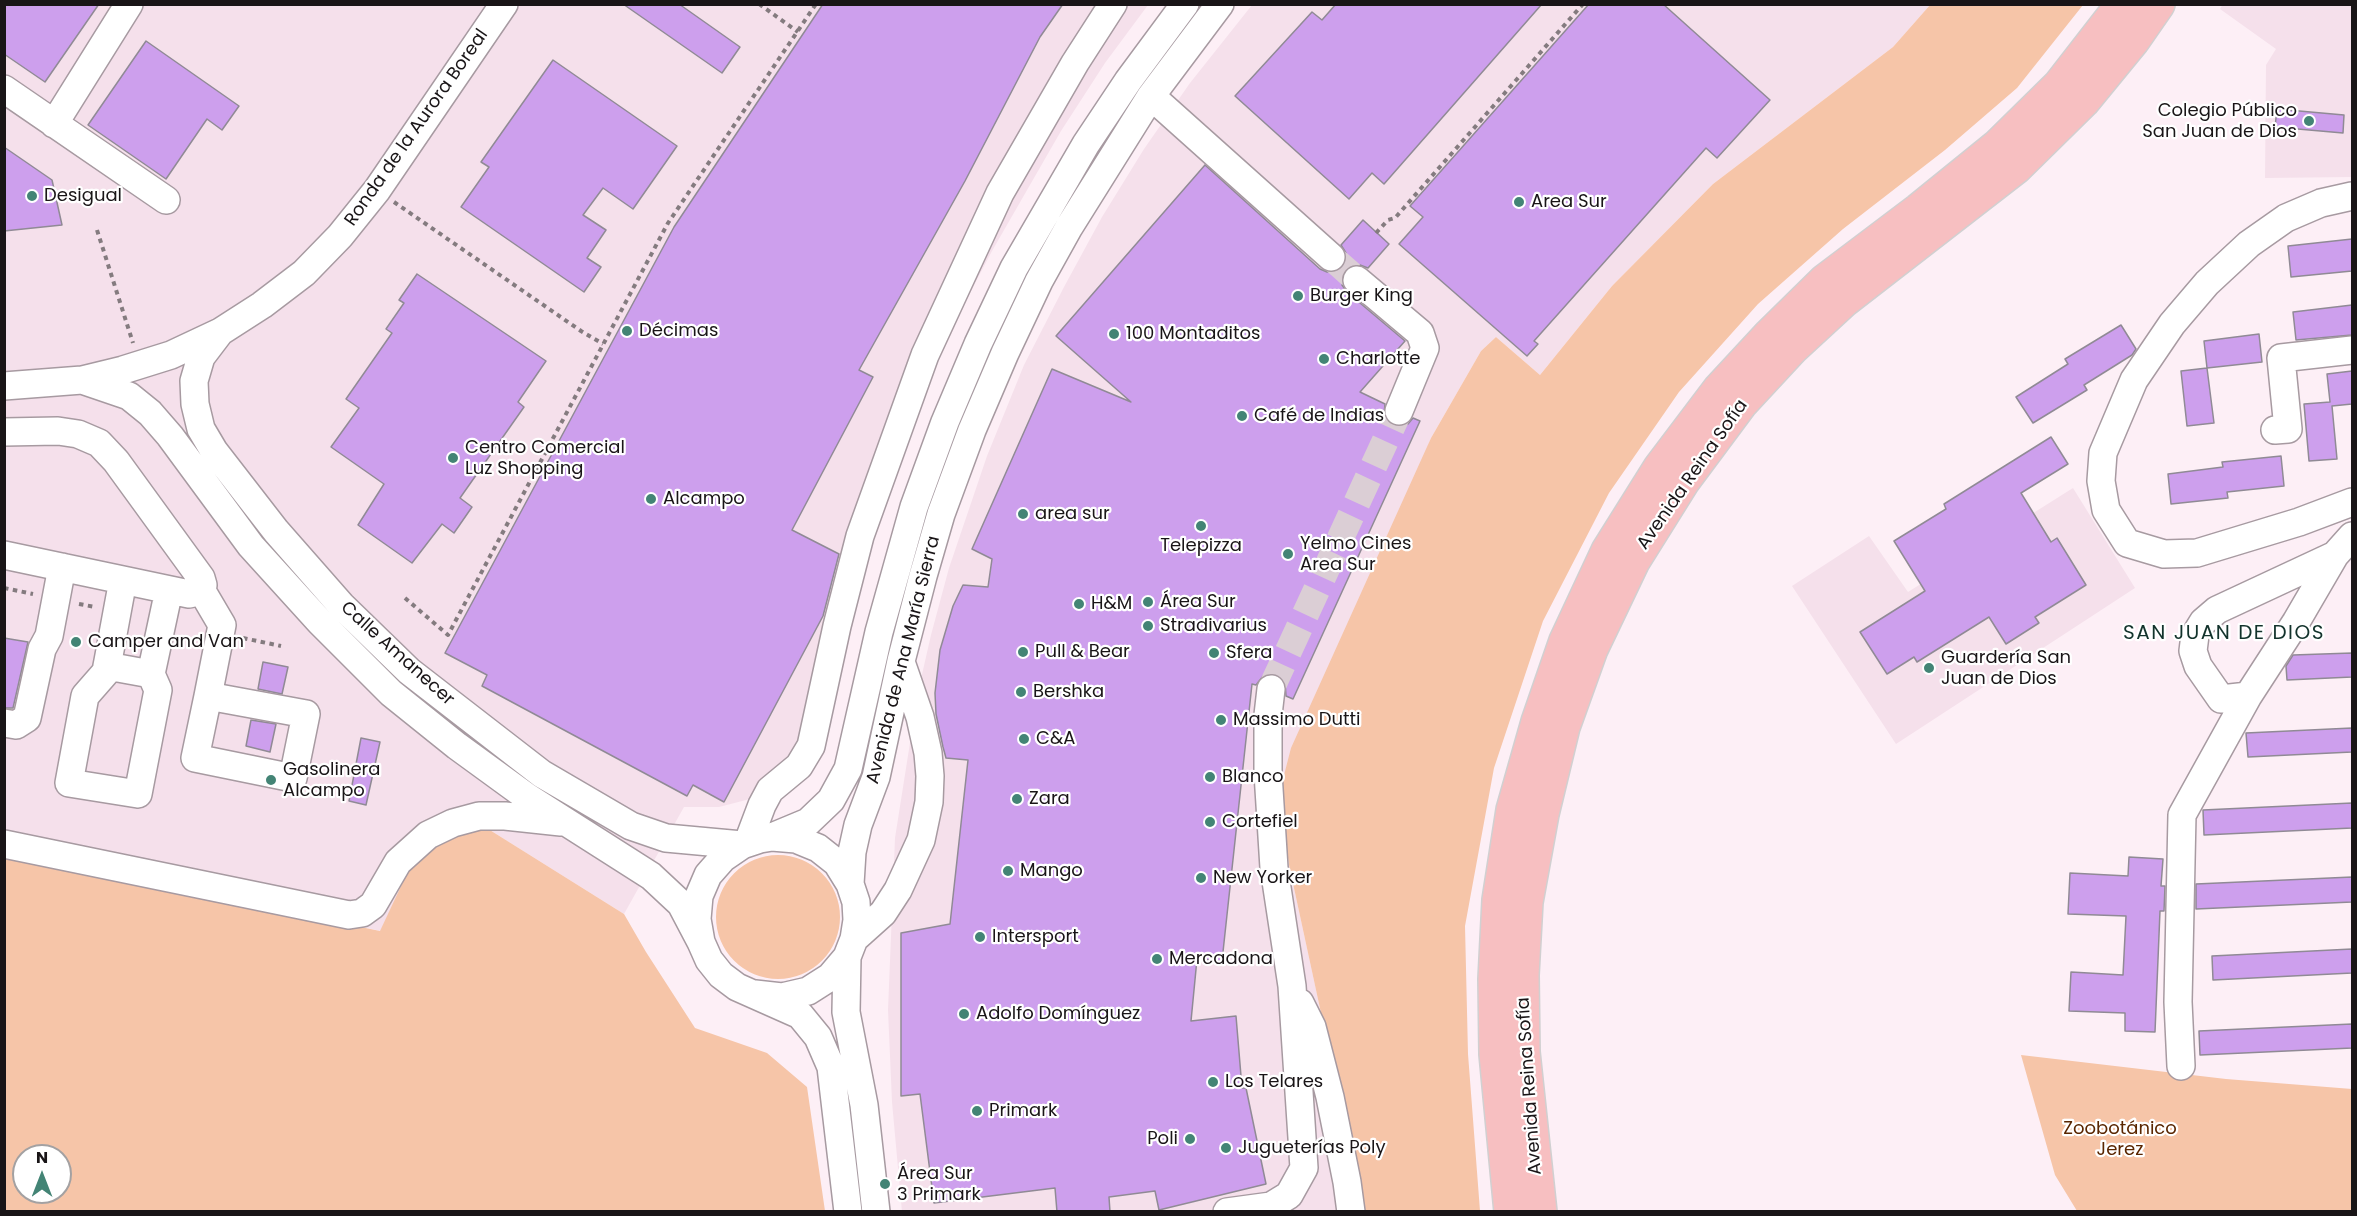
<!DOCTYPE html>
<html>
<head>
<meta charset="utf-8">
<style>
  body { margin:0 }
  #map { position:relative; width:2357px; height:1216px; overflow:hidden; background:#fdeff6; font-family:Poppins,sans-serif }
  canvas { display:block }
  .frame { position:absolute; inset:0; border:6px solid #191517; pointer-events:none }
  .north { position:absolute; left:12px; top:1144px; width:60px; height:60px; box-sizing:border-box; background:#fff; border:2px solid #a3a1a2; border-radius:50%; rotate:0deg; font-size:16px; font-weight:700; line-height:24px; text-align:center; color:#191517 }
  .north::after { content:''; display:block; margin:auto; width:21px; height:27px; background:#438475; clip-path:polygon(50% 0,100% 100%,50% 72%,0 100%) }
</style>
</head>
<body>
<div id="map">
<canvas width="2357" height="1216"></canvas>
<div class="frame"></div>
<div class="north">N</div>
</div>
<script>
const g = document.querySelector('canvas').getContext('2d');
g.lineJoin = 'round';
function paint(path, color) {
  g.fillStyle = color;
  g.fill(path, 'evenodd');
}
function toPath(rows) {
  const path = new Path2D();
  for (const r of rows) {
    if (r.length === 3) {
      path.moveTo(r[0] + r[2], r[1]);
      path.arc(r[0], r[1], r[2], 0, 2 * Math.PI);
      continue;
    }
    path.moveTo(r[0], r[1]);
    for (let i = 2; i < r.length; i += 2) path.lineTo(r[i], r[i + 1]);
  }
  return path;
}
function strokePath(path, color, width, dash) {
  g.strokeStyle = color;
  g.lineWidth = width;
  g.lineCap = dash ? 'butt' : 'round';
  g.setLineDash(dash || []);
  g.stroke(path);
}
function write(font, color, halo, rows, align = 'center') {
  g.font = font + ' Poppins,sans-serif';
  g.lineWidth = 4.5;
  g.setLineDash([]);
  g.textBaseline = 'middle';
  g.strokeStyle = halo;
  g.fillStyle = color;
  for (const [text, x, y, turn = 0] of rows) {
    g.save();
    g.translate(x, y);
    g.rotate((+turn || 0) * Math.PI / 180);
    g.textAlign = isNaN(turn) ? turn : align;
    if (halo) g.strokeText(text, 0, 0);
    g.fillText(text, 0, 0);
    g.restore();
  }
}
paint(toPath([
  [2223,4,2352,5,2352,177,2265,178,2266,65,2276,49,2220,9],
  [4,5,1148,5,1105,63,1061,131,992,251,950,331,917,412,885,504,865,570,823,755,810,775,795,784,750,799,719,807,684,807,624,914,485,827,411,867,381,931,5,853],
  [1252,5,1930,5,1893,47,1713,184,1612,286,1540,375,1496,337,1481,351,1431,438,1282,813,1289,865,1364,1211,902,1212,892,1102,888,1010,895,838,918,692,931,635,949,568,987,456,1024,365,1064,287,1102,217,1144,149,1190,83],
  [2073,488,2135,588,1896,744,1792,586,1869,536,1908,592]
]), '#f5e0eb');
paint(toPath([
  [1930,5,2083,5,2017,88,1945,150,1843,229,1758,304,1679,392,1609,493,1543,621,1494,768,1465,926,1468,1054,1480,1211,1364,1212,1289,865,1282,813,1282,783,1291,748,1431,438,1481,351,1496,337,1540,375,1612,286,1713,184,1893,47],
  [485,827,624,914,646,952,695,1028,767,1053,807,1087,825,1211,5,1211,4,853,380,931,410,867,440,844,460,833],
  [24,1156,60,1156,60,1192,24,1192],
  [778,917,62],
  [2021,1055,2226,1079,2352,1089,2352,1211,2077,1211,2055,1175]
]), '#f6c5a8');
const building = toPath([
  [4,4,99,4,45,82,4,54,4,4],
  [623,4,679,4,740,47,722,73,623,4],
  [823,4,1063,4,1040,37,965,181,859,370,873,377,792,530,839,554,823,616,724,802,693,785,687,796,482,686,487,675,445,653,674,227,823,4],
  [1336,4,1542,4,1384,184,1372,173,1349,199,1235,96,1312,12,1322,20,1336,4],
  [1589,4,1663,4,1770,100,1717,158,1706,148,1534,341,1538,344,1527,356,1399,244,1423,217,1410,206,1589,4],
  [146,41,239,106,222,130,207,119,166,179,88,125,146,41],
  [553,60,677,146,633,209,603,188,583,215,606,230,587,258,601,267,584,292,461,207,489,167,481,162,553,60],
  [2277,109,2344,115,2343,133,2275,127,2277,109],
  [4,147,52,180,62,225,4,231,4,147],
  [1205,165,1320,269,1327,272,1335,272,1343,267,1346,260,1346,253,1341,245,1363,220,1389,244,1368,268,1360,265,1352,265,1345,269,1342,277,1342,285,1347,292,1405,341,1360,392,1385,404,1384,414,1387,421,1392,425,1402,426,1408,424,1413,418,1420,421,1293,699,1286,696,1285,682,1280,676,1273,674,1264,675,1256,685,1252,684,1222,961,1197,959,1191,1021,1236,1016,1242,1088,1246,1088,1266,1184,1159,1210,1155,1191,1109,1197,1110,1212,1057,1212,1055,1188,934,1203,920,1094,901,1096,901,933,950,924,968,760,946,758,943,747,936,714,935,693,940,650,953,606,963,585,988,587,992,559,972,549,1052,369,1131,402,1056,336,1205,165],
  [2352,239,2352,271,2291,277,2288,246,2352,239],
  [417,274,546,361,518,402,524,407,460,498,472,507,454,533,442,524,412,563,358,525,384,484,331,447,359,408,346,399,392,333,386,329,404,303,399,300,417,274],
  [2352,305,2352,335,2296,340,2293,312,2352,305],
  [2121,325,2136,349,2132,355,2084,385,2087,390,2033,423,2016,397,2068,364,2065,359,2121,325],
  [2259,334,2262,362,2207,368,2204,341,2259,334],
  [2207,368,2214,423,2187,426,2181,371,2207,368],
  [2352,371,2352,404,2332,406,2337,459,2309,461,2304,404,2330,402,2327,374,2352,371],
  [2051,437,2068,464,2021,493,2051,542,2057,538,2086,585,2035,617,2039,623,2006,644,1989,617,1917,662,1914,657,1887,674,1860,632,1925,591,1894,541,1946,509,1944,504,2051,437],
  [2281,456,2284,486,2227,492,2228,498,2171,504,2168,474,2223,467,2222,462,2281,456],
  [4,638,28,642,13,708,4,708,4,638],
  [2352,653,2352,677,2287,680,2286,666,2293,655,2352,653],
  [263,662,288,667,282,694,258,689,263,662],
  [251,720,276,724,270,752,246,746,251,720],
  [2352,728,2352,752,2248,757,2246,733,2352,728],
  [361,738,380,742,366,805,349,801,361,738],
  [2352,803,2352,828,2204,835,2203,810,2352,803],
  [2129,857,2163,859,2161,886,2165,886,2164,911,2160,911,2155,1032,2125,1031,2125,1013,2069,1011,2071,972,2123,975,2126,916,2068,914,2070,873,2128,876,2129,857],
  [2352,877,2352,902,2196,909,2196,884,2352,877],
  [2352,949,2352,973,2213,980,2212,956,2352,949],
  [2352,1024,2352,1048,2200,1055,2199,1031,2352,1024]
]);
paint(building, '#cd9fed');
strokePath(building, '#908a95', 1.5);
strokePath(toPath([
  [1331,257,1357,280],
  [1271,689,1399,411]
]), '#dbced5', 27, [27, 14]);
const minor = toPath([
  [4,89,166,200],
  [1151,96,1331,257],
  [54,124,129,4],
  [2352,196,2321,203,2286,218,2249,244,2207,283,2172,324,2134,380,2103,453,2101,481,2106,510,2127,543,2164,554,2197,553,2299,522,2352,502],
  [1357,280,1420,333,1425,348,1399,411],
  [220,332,201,357,194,381,195,404,201,429,214,451,276,531,341,605,409,671,542,774,631,826,666,838,742,845],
  [82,380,129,396,150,413,170,436,251,546,320,622,391,693,457,746,527,797,651,876,681,904,701,942],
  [4,386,82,380,123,370,171,355,220,332,262,305,304,273,340,236,377,190,504,4],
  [2275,430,2288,429,2281,358,2352,350],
  [4,432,58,431,78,434,99,443,116,461,201,578,203,585,202,591,189,594,4,555],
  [202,591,222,625,208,696,195,758,293,778,306,714,208,696],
  [107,666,151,674,158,690,138,794,69,783,85,696,106,672,107,666,108,661,123,580],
  [151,674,169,590],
  [2248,696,2221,699,2198,666,2193,651,2195,635,2203,622,2217,610,2335,555],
  [4,723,16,725,27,718,42,649,49,636,62,567],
  [772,837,808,822,831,800,848,769,879,632,914,507,945,422,978,344,1014,268,1086,144,1128,81,1185,4],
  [748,842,762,805,770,790,799,766,811,746,837,626,860,536,925,355,1000,193,1075,63,1113,4],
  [4,844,349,915,362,913,373,905,398,862,428,835,453,823,479,816,505,816,561,822],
  [850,884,852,852,858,825,876,777,901,661,923,576,941,514,972,430,1005,353,1039,281,1069,227,1151,96,1220,4],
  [854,939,883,913,898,890,921,840,929,802,930,776,928,753,920,717,901,662],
  [847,957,846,1012,864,1105,876,1212],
  [755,994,782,997,808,991,830,977,847,957,854,939,857,920,856,902,850,884,837,863,818,848,796,839,772,837,760,839,742,845,723,858,708,875,699,896,697,919,701,942,709,960,721,975,737,987,800,1015,818,1037,831,1067,848,1212],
  [1300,1003,1312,1027,1330,1097,1347,1182,1351,1212],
  [2181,1066,2178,1002,2182,815,2248,696,2296,622,2335,555,2352,536],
  [1227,1212,1271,1206,1289,1195,1304,1168,1292,986,1274,868,1268,773,1268,715,1271,689]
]);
const major = toPath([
  [1511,1212,1496,1054,1495,979,1499,900,1513,810,1538,722,1566,641,1608,551,1660,468,1719,390,1770,335,1825,281,1919,210,1998,146,2060,85,2123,4],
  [1540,1212,1523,1052,1522,975,1526,902,1542,814,1563,727,1591,649,1633,561,1683,481,1741,403,1792,348,1843,301,2016,167,2083,101,2133,40,2158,4]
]);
strokePath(minor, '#a79aa1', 30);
strokePath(major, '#d1d0d1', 36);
strokePath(toPath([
  [759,4,798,32],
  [394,202,581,331,603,344],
  [97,230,133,343],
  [1376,233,1388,220,1395,218,1583,4],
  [4,588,33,594],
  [405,598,448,635,668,223,816,4],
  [79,604,95,607],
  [243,638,281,646]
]), '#847b7f', 4, [4.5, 4.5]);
strokePath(minor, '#fff', 27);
strokePath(major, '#f7bfc1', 33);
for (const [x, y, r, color] of [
  [2309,121,6,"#438475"],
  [32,196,6,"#438475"],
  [1519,202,6,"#438475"],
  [1298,296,6,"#438475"],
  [627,331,6,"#438475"],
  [1114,334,6,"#438475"],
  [1324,359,6,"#438475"],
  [1242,416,6,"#438475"],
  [453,458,6,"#438475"],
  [651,499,6,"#438475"],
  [1023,514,6,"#438475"],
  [1201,526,6,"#438475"],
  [1288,554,6,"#438475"],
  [1148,602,6,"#438475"],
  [1079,604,6,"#438475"],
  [1148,626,6,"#438475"],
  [76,642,6,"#438475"],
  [1023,652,6,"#438475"],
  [1214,653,6,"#438475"],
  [1929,668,6,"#438475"],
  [1021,692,6,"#438475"],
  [1221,720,6,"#438475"],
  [1024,739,6,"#438475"],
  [1210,777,6,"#438475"],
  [271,780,6,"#438475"],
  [1017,799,6,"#438475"],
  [1210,822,6,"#438475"],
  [1008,871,6,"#438475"],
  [1201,878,6,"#438475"],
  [980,937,6,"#438475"],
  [1157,959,6,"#438475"],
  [964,1014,6,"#438475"],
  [1213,1082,6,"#438475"],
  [977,1111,6,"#438475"],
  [1190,1139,6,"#438475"],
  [1226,1148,6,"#438475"],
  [885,1184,6,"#438475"]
]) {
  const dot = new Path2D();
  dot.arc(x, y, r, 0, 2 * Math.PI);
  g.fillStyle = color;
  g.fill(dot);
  strokePath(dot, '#fff', 2);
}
write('18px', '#191517', '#fff', [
  ["Colegio Público",2297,111,"right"],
  ["San Juan de Dios",2297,132,"right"],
  ["Desigual",44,196],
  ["Area Sur",1531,202],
  ["Burger King",1310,296],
  ["Décimas",639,331],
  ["100 Montaditos",1126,334],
  ["Charlotte",1336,359],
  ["Café de Indias",1254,416],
  ["Centro Comercial",465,448],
  ["Luz Shopping",465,469],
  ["Alcampo",663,499],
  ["area sur",1035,514],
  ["Yelmo Cines",1300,544],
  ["Area Sur",1300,565],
  ["Telepizza",1201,546,"center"],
  ["Área Sur",1160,602],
  ["H&M",1091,604],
  ["Stradivarius",1160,626],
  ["Camper and Van",88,642],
  ["Pull & Bear",1035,652],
  ["Sfera",1226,653],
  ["Guardería San",1941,658],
  ["Juan de Dios",1941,679],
  ["Bershka",1033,692],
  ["Massimo Dutti",1233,720],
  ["C&A",1036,739],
  ["Gasolinera",283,770],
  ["Alcampo",283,791],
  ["Blanco",1222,777],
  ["Zara",1029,799],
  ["Cortefiel",1222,822],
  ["Mango",1020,871],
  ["New Yorker",1213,878],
  ["Intersport",992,937],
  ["Mercadona",1169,959],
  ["Adolfo Domínguez",976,1014],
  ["Los Telares",1225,1082],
  ["Primark",989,1111],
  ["Poli",1178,1139,"right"],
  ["Jugueterías Poly",1238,1148],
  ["Área Sur",897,1174],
  ["3 Primark",897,1195]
], 'left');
write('18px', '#191517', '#fff', [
  ["Ronda de la Aurora Boreal",417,128,-55],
  ["Avenida Reina Sofía",1693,475,-55],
  ["Calle Amanecer",397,654,42],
  ["Avenida de Ana María Sierra",904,660,-76],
  ["Avenida Reina Sofía",1530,1086,-94]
]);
write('18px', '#5a2600', '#fff', [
  ["Zoobotánico",2120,1129],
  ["Jerez",2120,1150]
]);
g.letterSpacing = '1.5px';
write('20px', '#13332c', '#fff', [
  ["SAN JUAN DE DIOS",2224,634]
]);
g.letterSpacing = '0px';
</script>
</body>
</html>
